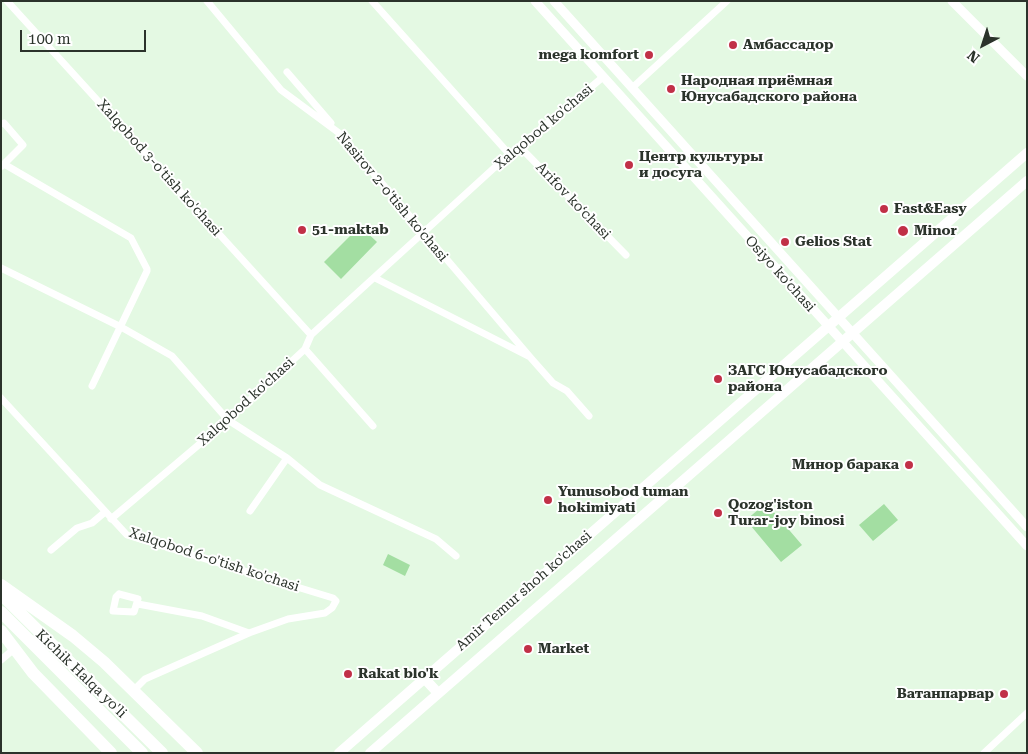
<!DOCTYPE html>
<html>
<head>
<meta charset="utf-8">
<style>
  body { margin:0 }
  #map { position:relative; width:1028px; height:754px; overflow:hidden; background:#e4f9e3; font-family:"Roboto Serif",serif }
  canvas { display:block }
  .frame { position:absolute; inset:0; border:2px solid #2b332b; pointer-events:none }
  .north { position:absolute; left:958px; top:20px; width:50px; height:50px; -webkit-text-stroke:4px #fff; paint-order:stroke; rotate:220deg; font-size:14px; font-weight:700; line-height:20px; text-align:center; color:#2b332b }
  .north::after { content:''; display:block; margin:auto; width:18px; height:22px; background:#2b332b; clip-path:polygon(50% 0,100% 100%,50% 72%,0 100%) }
  .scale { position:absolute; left:20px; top:30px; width:126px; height:22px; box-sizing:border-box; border:2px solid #2b332b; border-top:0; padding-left:6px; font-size:15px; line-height:18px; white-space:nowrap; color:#2b332b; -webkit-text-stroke:4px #fff; paint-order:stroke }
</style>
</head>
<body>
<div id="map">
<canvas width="1028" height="754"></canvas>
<div class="frame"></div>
<div class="north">N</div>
<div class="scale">100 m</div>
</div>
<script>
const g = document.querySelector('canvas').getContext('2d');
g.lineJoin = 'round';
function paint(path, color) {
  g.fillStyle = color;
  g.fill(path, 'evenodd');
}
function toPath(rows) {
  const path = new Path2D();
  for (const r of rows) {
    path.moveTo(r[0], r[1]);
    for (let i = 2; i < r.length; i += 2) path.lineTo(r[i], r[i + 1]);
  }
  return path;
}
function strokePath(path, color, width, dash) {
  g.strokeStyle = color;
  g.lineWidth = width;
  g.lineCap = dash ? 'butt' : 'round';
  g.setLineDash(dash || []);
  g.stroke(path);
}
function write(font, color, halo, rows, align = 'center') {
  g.font = font + ' "Roboto Serif",serif';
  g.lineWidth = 4;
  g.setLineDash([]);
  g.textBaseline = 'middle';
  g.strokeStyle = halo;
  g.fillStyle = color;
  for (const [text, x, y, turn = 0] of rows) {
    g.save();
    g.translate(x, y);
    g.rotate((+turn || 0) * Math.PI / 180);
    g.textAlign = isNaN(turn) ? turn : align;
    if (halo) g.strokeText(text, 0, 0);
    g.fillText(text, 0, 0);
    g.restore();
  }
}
paint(toPath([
  [360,226,377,242,341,279,324,262],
  [766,503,802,545,781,562,746,520],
  [884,504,898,520,873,541,859,525],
  [388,554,410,565,405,576,383,565]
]), '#a3dea2');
strokePath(toPath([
  [7,1,311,335],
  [207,1,281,90,339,133,530,357],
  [372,1,510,155],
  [287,72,331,123],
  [632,88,727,1],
  [1,124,4,123,23,145,2,166],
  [520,147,626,255],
  [4,164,131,238,147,269,147,271,92,386],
  [1,268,121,327,172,356,228,420,287,458,320,485,436,539,456,556],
  [375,278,530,357,553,383,567,391,589,416],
  [305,349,373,426],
  [1,398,127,535,333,598,336,601,332,608,325,613,288,619,249,633,145,679,134,690],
  [250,511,287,458],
  [111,519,228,420,305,349,311,335,494,168,603,77],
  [51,550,77,528,92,523,105,512],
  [119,594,138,599,134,612,113,611,116,597,119,594],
  [138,604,202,616,249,633],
  [1,660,14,649],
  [984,753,1027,713]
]), '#fff', 7);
strokePath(toPath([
  [535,1,1027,546],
  [554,1,1027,527],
  [952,1,1027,76]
]), '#fff', 9);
strokePath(toPath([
  [424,678,438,693],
  [339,753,1027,153],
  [370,753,1027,181]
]), '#fff', 10);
strokePath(toPath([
  [1,585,73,636,104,662,197,753],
  [1,594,162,753],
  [1,612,142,753],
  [1,631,33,673,111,753]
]), '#fff', 12);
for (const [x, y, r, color] of [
  [733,45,5,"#c13047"],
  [649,55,5,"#c13047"],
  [671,89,5,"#c13047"],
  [629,165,5,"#c13047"],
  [884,209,5,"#c13047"],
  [302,230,5,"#c13047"],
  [903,231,6,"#c13047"],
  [785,242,5,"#c13047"],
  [718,379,5,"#c13047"],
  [909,465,5,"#c13047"],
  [548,500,5,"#c13047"],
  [718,513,5,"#c13047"],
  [528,649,5,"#c13047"],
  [348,674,5,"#c13047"],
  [1004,694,5,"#c13047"]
]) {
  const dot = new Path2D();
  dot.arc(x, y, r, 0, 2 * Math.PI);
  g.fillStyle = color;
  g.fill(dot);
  strokePath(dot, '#fff', 2);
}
write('bold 14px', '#2b332b', '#fff', [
  ["Амбассадор",743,45],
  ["mega komfort",639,55,"right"],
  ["Народная приёмная",681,81],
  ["Юнусабадского района",681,97],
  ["Центр культуры",639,157],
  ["и досуга",639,173],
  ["Fast&Easy",894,209],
  ["51-maktab",312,230],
  ["Minor",914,231],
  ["Gelios Stat",795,242],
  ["ЗАГС Юнусабадского",728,371],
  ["района",728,387],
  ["Минор барака",899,465,"right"],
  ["Yunusobod tuman",558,492],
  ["hokimiyati",558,508],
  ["Qozog'iston",728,505],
  ["Turar-joy binosi",728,521],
  ["Market",538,649],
  ["Rakat blo'k",358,674],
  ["Ватанпарвар",994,694,"right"]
], 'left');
write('14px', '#2b332b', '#fff', [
  ["Xalqobod ko'chasi",544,127,-40],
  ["Xalqobod 3-o'tish ko'chasi",159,168,48],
  ["Nasirov 2-o'tish ko'chasi",392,197,50],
  ["Arifov ko‘chasi",573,201,46],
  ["Osiyo ko'chasi",780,274,48],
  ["Xalqobod ko'chasi",246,402,-42],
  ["Xalqobod 6-o'tish ko'chasi",214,560,18],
  ["Amir Temur shoh ko'chasi",524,591,-41],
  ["Kichik Halqa yo'li",81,674,44]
]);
</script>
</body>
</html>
